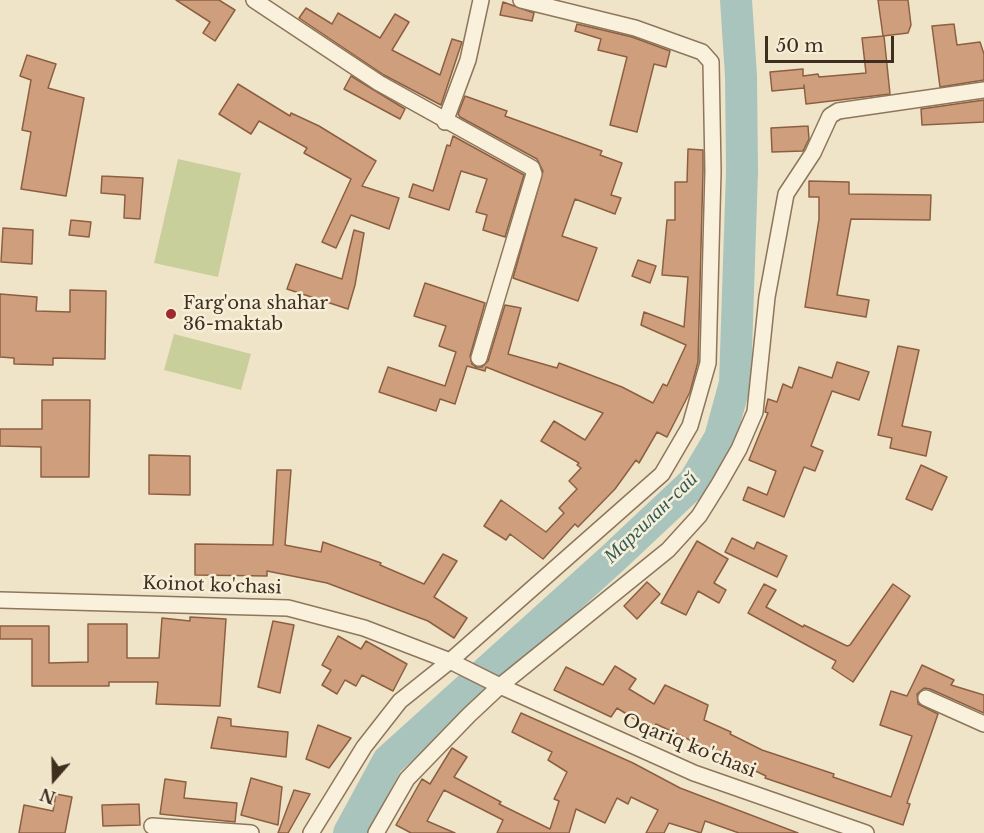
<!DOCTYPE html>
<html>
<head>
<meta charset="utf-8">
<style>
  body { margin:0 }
  #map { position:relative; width:984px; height:833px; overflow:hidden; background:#f0e4c8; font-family:"Libre Baskerville",serif }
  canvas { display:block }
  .north { position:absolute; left:24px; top:749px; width:60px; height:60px; -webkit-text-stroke:4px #f7eed8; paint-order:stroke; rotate:200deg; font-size:16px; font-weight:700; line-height:24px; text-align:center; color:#3d2e20 }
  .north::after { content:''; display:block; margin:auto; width:21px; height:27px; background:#3d2e20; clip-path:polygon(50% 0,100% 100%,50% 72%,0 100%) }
  .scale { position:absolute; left:765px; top:36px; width:129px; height:27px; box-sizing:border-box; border:3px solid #3d2e20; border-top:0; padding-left:8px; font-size:18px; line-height:21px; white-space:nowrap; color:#3d2e20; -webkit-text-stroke:4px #f7eed8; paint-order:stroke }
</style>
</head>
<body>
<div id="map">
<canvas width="984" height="833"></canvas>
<div class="north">N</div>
<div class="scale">50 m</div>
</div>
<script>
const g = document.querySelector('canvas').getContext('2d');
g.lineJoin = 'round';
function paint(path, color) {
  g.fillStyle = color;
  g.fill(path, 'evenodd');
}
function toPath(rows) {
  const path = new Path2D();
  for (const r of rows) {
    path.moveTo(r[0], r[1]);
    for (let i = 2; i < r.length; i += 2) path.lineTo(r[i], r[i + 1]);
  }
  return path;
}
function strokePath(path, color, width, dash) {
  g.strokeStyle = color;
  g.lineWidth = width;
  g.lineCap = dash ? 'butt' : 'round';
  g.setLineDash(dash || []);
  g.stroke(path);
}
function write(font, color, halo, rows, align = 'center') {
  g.font = font + ' "Libre Baskerville",serif';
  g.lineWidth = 5;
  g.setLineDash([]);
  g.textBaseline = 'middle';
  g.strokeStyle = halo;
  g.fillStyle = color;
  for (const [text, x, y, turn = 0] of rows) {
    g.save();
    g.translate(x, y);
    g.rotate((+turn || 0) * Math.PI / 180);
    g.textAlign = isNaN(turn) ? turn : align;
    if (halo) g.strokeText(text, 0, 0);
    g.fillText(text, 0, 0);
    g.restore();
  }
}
paint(toPath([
  [178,159,241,173,218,277,154,263],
  [174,334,251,354,241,390,164,370]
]), '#c9cf9b');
strokePath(toPath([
  [349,833,388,761,612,559,694,482,720,438,735,383,742,171,741,76,736,0]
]), '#a9c4bc', 32);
const building = toPath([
  [176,0,219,0,235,10,215,41,203,33,210,22,176,0],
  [878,0,908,0,911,25,908,33,883,36,878,0],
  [503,2,534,13,532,21,500,15,503,2],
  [306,8,332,24,338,13,380,38,395,14,409,22,392,50,440,75,452,39,462,42,441,105,384,75,299,18,306,8],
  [577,24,632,37,670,51,666,67,654,64,637,132,610,125,627,57,598,50,601,39,575,31,577,24],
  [954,24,957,45,980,42,984,54,984,80,940,87,932,26,954,24],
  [884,36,890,94,806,104,804,85,804,88,772,91,770,72,803,69,803,76,818,74,819,77,866,73,862,38,884,36],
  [27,55,56,64,48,88,84,98,66,196,21,189,31,132,22,130,31,80,20,76,27,55],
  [351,76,405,109,400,119,344,89,351,76],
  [238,84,290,116,291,113,319,126,376,161,362,186,399,198,389,229,351,215,336,248,322,242,351,179,304,153,307,148,259,121,251,134,219,114,238,84],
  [465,96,507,111,505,116,602,151,600,155,622,163,611,195,621,198,615,214,575,199,562,236,597,248,578,301,513,278,543,171,537,159,460,117,458,114,465,96],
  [984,100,984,122,922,125,921,109,984,100],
  [808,126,809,139,803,151,772,152,771,128,808,126],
  [453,136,524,175,505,237,483,230,487,215,476,212,487,179,461,171,449,210,409,197,413,184,433,191,447,145,450,146,453,136],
  [688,149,703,150,703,171,698,362,690,392,667,437,657,432,639,463,636,460,615,489,578,527,575,524,543,559,510,534,506,540,484,526,501,500,546,532,564,513,559,508,577,489,569,481,581,468,577,465,579,463,541,441,554,421,585,440,603,413,486,367,485,371,467,366,455,404,440,399,436,411,379,392,388,367,445,386,456,352,439,346,446,326,414,316,425,283,485,303,470,356,472,364,476,367,482,367,488,361,505,305,521,308,508,354,557,368,559,363,622,387,653,403,663,384,667,386,686,345,641,325,644,312,684,327,688,277,662,275,667,220,675,220,675,182,687,182,688,149],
  [102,176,143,178,140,219,124,218,125,195,101,193,102,176],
  [809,181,849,182,849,194,931,195,930,220,851,219,837,295,869,300,866,317,805,307,819,219,819,197,809,197,809,181],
  [71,220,91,222,89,237,69,235,71,220],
  [3,228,33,230,32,264,1,262,3,228],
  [354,230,364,233,355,285,348,309,287,289,296,264,342,279,354,230],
  [638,260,656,266,650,283,632,276,638,260],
  [70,290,106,291,105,359,53,358,53,365,14,364,14,358,0,357,0,294,37,297,36,311,70,312,70,290],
  [898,346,919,350,902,426,931,432,926,456,890,448,892,438,878,435,898,346],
  [837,362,869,372,859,400,832,391,811,446,823,451,815,471,804,467,784,517,743,500,748,487,767,495,776,471,749,460,768,413,765,412,768,399,777,402,783,384,792,388,799,367,832,378,837,362],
  [42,400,90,400,89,477,41,477,41,447,0,446,0,429,42,429,42,400],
  [149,455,190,456,190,495,149,494,149,455],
  [921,465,947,477,932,510,906,499,921,465],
  [277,470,291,470,285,545,321,552,323,542,381,563,380,565,424,584,443,554,457,561,434,597,467,618,454,638,428,621,327,583,267,571,267,576,195,575,195,544,273,545,277,470],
  [732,538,754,549,757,542,787,556,777,577,725,552,732,538],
  [697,541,728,559,714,583,726,590,719,603,698,591,686,615,661,603,697,541],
  [647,582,660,594,637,619,624,606,647,582],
  [764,584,776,590,766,607,803,627,804,625,847,646,850,645,893,584,910,596,853,682,832,668,836,661,748,613,764,584],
  [190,617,226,619,220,706,156,704,158,682,109,682,109,686,32,686,32,639,0,639,0,626,49,626,49,663,88,662,88,624,127,624,127,658,159,658,162,618,190,621,190,617],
  [273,621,294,625,280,693,258,687,273,621],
  [338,636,361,649,366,641,407,664,393,691,362,675,356,686,345,680,337,694,322,685,331,670,322,665,338,636],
  [922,665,954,680,951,685,984,695,984,713,930,689,924,688,917,694,918,704,938,714,907,803,910,804,903,825,765,778,766,776,656,724,652,730,617,708,611,717,554,690,566,667,603,685,615,666,636,679,629,689,654,704,665,685,708,705,704,720,731,732,730,734,762,750,834,774,833,777,891,797,912,736,880,725,891,691,907,696,922,665],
  [521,713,633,763,680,788,798,833,739,833,705,821,701,833,669,823,664,833,646,833,658,810,631,797,628,804,617,798,605,823,576,809,569,833,497,833,503,820,444,790,427,821,455,833,411,833,396,825,422,779,430,784,452,748,467,757,454,777,501,802,499,804,550,829,559,801,554,799,567,772,548,760,552,752,512,732,521,713],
  [218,717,231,719,231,726,288,732,286,757,211,748,218,717],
  [318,725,351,738,329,768,306,759,318,725],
  [251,778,282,787,278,825,241,815,251,778],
  [165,779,186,782,184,798,237,803,235,822,160,814,165,779],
  [294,790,310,794,288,833,278,833,294,790],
  [56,794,72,797,65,833,19,833,24,805,53,811,56,794],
  [139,804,140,825,103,826,102,805,139,804]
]);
paint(building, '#cf9f7d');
strokePath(building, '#8d5f41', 1.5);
const minor = toPath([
  [254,0,379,83,532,168,534,174,479,358],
  [445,122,468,60,481,0],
  [0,600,288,608,364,628,450,661,500,686,694,773,866,833],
  [926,698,984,724],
  [152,826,251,833],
  [311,833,364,747,400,701,450,661,662,474,690,426,708,363,713,171,711,62,702,52,635,28,521,0],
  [376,833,407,779,469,715,500,686,668,550,699,516,719,484,739,449,755,412,767,297,786,194,813,153,830,116,838,111,984,90]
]);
strokePath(minor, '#8d765c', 18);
strokePath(minor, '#faf1dc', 15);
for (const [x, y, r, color] of [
  [171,314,6,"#9e2a2b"]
]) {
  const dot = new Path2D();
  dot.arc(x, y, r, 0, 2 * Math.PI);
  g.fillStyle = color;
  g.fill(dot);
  strokePath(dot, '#f7eed8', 2);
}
write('18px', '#3d2e20', '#f7eed8', [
  ["Farg'ona shahar",183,304],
  ["36-maktab",183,325]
], 'left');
write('18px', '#3d2e20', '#f7eed8', [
  ["Koinot ko'chasi",212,586,2],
  ["Oqariq ko'chasi",689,746,22]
]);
write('italic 20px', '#2f5d5a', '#f7eed8', [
  ["Маргилан-сай",651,518,-44]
]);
</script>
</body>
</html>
